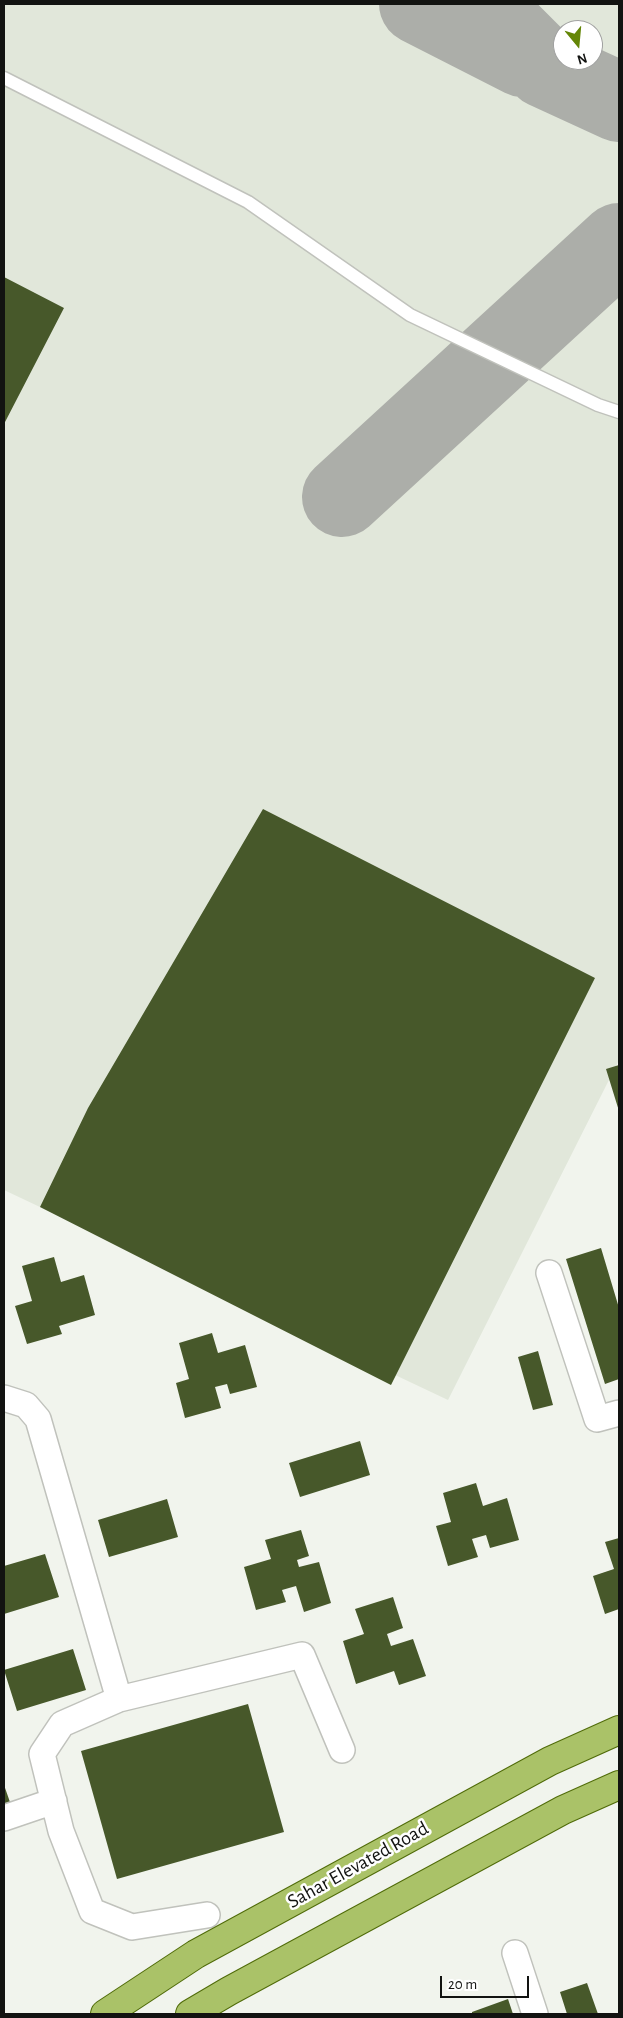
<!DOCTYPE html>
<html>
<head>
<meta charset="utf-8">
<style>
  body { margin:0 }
  #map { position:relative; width:623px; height:2018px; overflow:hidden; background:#f1f4ed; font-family:"Alegreya Sans",sans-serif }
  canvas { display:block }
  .frame { position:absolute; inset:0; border:5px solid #121311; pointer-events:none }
  .north { position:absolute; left:553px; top:20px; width:50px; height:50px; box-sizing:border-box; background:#fff; border:1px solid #a0a1a0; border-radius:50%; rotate:163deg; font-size:14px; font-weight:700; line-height:20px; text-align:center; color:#121311 }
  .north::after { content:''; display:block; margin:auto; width:18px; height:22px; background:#648606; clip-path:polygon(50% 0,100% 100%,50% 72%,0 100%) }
  .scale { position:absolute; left:440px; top:1976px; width:89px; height:22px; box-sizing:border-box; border:2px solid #121311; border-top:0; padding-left:6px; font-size:15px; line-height:18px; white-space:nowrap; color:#121311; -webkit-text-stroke:4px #fff; paint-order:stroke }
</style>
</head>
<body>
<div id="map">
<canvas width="623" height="2018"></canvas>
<div class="frame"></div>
<div class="north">N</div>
<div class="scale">20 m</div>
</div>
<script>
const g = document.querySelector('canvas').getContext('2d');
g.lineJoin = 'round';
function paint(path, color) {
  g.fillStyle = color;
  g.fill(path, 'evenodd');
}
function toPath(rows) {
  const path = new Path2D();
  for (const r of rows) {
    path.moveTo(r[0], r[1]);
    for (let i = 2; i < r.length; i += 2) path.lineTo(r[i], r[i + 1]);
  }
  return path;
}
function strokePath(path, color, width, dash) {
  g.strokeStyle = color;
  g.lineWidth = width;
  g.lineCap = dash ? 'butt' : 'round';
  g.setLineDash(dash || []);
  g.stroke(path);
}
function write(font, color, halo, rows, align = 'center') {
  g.font = font + ' "Alegreya Sans",sans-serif';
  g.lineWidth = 5;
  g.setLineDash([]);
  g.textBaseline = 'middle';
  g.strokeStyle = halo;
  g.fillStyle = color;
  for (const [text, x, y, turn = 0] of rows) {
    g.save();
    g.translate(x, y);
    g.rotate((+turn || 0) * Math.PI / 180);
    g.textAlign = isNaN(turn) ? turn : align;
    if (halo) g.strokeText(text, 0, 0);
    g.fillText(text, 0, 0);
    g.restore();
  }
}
paint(toPath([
  [4,4,619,4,619,1060,448,1400,4,1190],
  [563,30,593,30,593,60,563,60]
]), '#e1e7da');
strokePath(toPath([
  [419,4,523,57],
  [481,4,545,68,619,102],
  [342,497,619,243]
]), '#acaea9', 80);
paint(toPath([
  [4,277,64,308,4,424],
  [263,809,595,978,391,1385,40,1207,88,1108],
  [619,1065,619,1111,606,1069],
  [601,1248,619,1308,619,1379,605,1384,566,1259],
  [54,1257,61,1282,84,1275,95,1315,59,1326,62,1334,27,1344,15,1306,32,1301,22,1266],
  [212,1333,218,1353,245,1345,257,1387,230,1394,227,1384,215,1387,221,1408,185,1418,176,1383,189,1379,179,1343],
  [538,1351,553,1405,533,1410,518,1357],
  [360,1441,370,1475,300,1497,289,1463],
  [476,1483,483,1506,507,1498,519,1540,490,1548,486,1535,472,1539,478,1557,448,1566,436,1526,451,1522,443,1493],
  [167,1499,178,1537,109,1557,98,1520],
  [301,1530,309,1556,297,1560,299,1567,319,1562,331,1603,304,1612,296,1586,282,1590,286,1602,256,1610,244,1567,271,1559,265,1540],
  [619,1538,619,1609,605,1614,593,1576,614,1569,605,1542],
  [45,1554,59,1597,4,1614,4,1566],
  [393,1597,403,1628,387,1634,391,1646,413,1639,426,1676,399,1685,394,1671,356,1684,343,1641,364,1634,355,1609],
  [73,1649,86,1690,17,1711,4,1670],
  [248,1704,284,1832,117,1879,81,1751],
  [4,1785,11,1805,4,1808],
  [587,1983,598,2014,567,2014,560,1992],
  [508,1999,513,2014,472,2014,472,2012]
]), '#47582a');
const lane = toPath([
  [4,78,248,202,410,315,598,405,619,412]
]);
const street = toPath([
  [549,1273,597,1419,619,1413],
  [4,1398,26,1405,38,1419,119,1699],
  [4,1818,54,1801],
  [207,1915,132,1927,92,1911,61,1831,42,1754,62,1724,119,1699,302,1655,342,1750],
  [515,1953,535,2014]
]);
const primary = toPath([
  [105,2014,196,1954,550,1761,619,1730],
  [190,2014,229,1991,563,1810,619,1785]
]);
strokePath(lane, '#c0c2bc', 15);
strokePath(street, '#c0c2bc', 28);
strokePath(primary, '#506b09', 30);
strokePath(lane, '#fff', 12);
strokePath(street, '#fff', 25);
strokePath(primary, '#aac268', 28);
write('20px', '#121311', '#fff', [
  ["Sahar Elevated Road",358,1865,-29]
]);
</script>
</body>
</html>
